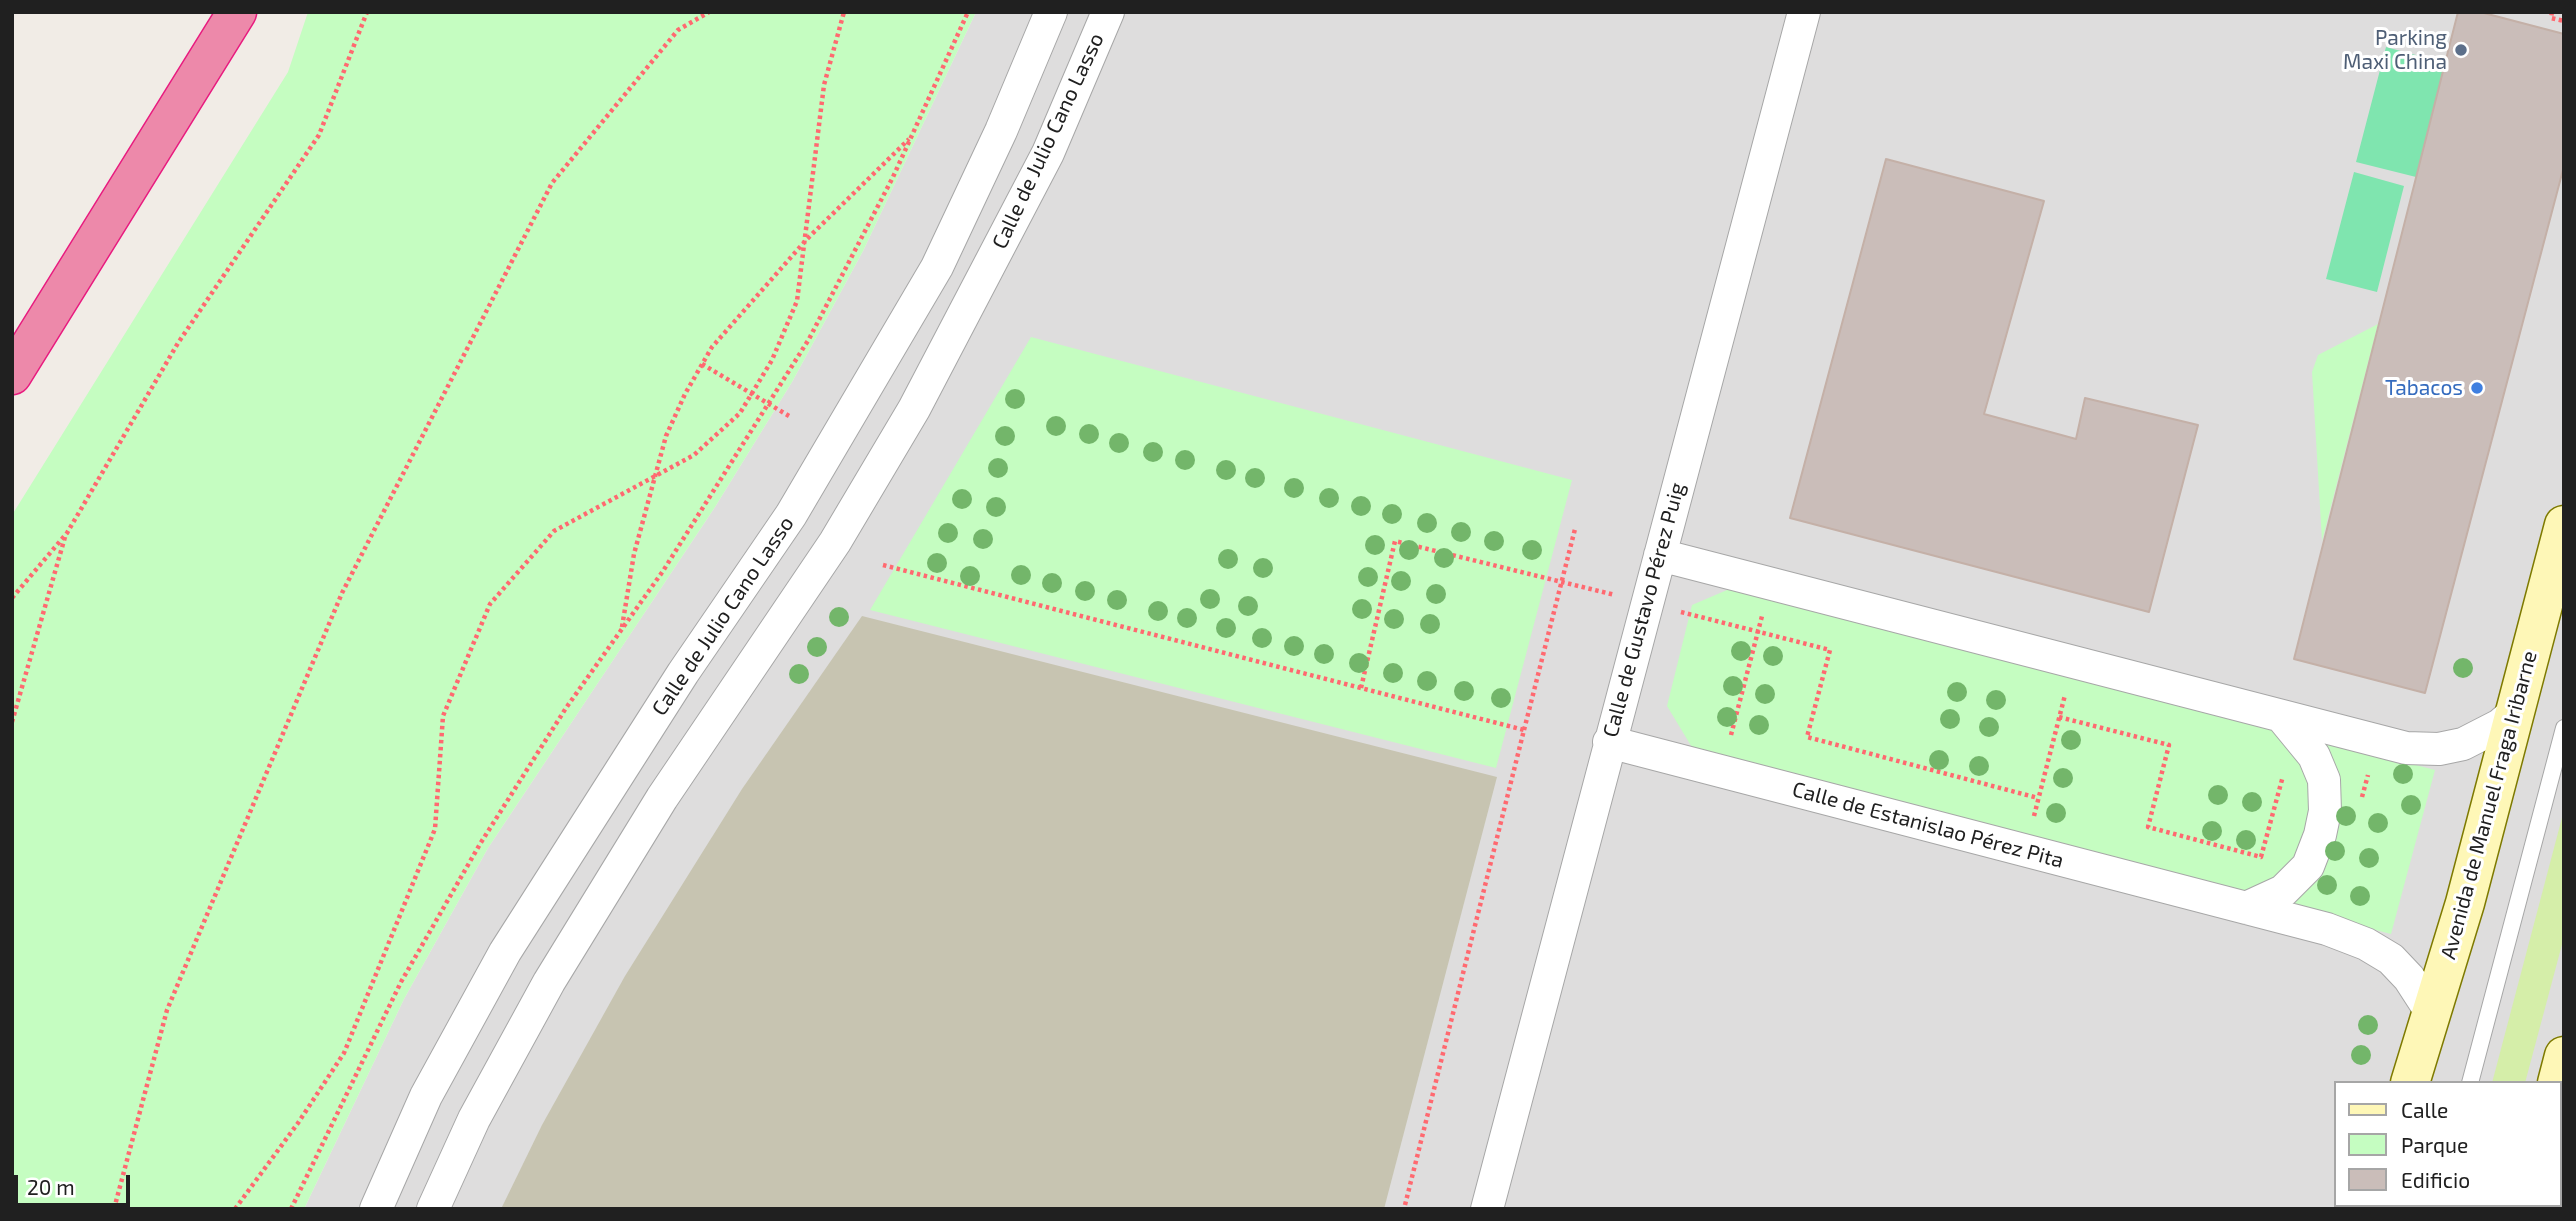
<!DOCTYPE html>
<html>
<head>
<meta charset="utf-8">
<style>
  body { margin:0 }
  #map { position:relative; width:2576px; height:1221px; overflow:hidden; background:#f1ece6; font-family:"Exo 2",sans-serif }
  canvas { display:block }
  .frame { position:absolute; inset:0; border:14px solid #202020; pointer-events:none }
  .legend { position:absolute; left:2334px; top:1081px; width:228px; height:126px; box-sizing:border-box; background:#fff; border:2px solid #a6a6a6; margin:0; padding:9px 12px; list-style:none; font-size:21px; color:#202020 }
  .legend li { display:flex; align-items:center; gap:14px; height:35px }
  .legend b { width:35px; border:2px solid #a6a6a6 }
  .scale { position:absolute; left:14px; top:1175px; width:116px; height:32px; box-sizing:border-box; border:4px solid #202020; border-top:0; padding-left:9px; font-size:21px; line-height:24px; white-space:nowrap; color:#202020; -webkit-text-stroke:5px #fff; paint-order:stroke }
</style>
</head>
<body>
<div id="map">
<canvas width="2576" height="1221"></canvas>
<div class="frame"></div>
<ul class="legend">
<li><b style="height:9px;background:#fef7b7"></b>Calle</li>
<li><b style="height:19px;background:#c5fdc1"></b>Parque</li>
<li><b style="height:19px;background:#cabdb9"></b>Edificio</li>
</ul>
<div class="scale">20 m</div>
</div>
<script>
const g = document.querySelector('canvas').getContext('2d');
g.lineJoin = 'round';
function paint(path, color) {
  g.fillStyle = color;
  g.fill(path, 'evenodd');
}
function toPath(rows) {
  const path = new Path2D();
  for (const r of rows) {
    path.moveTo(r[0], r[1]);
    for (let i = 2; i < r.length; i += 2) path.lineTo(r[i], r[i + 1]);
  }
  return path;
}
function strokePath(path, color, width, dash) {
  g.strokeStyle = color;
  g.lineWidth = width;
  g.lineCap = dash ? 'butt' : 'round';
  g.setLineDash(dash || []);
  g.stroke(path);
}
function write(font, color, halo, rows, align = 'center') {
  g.font = font + ' "Exo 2",sans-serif';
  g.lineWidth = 6;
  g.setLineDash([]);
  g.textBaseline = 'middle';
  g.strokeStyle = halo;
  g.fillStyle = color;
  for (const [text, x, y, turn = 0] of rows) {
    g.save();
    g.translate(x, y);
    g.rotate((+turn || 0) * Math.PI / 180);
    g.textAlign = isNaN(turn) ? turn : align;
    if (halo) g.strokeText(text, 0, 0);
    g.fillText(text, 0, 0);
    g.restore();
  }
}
paint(toPath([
  [976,12,2564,12,2564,1209,304,1209,404,999,488,848,715,507,792,382,863,251],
  [2336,1083,2560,1083,2560,1205,2336,1205]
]), '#dedddd');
paint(toPath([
  [862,616,1497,777,1384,1209,501,1209,542,1125,625,976,742,789]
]), '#c7c4b1');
paint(toPath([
  [2564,810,2564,937,2525,1083,2492,1083]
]), '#d5eea9');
paint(toPath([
  [308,12,976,12,863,251,792,382,715,507,488,848,404,999,304,1209,12,1209,12,515,288,72],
  [2378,324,2322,541,2312,372,2318,355],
  [1031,337,1572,480,1496,768,870,610],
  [1734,587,2435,770,2391,934,1696,754,1667,706,1692,605]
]), '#c5fdc1');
paint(toPath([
  [2386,47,2445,63,2416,177,2356,162],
  [2354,172,2404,186,2377,292,2326,279]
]), '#7fe5af');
const building = toPath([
  [2458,12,2480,12,2564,34,2564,166,2425,693,2294,659,2458,12],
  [1886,159,2044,201,1984,414,2076,439,2085,398,2198,425,2149,612,1790,518,1886,159]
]);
paint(building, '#cabdb9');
strokePath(building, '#c4b0a7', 2);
const lane = toPath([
  [2470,1083,2564,728],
  [2438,1209,2439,1205]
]);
const street = toPath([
  [1660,555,2406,748,2439,749,2463,744,2500,725,2516,711],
  [1609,742,2327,929,2366,944,2391,959,2409,978,2431,1012],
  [2246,908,2283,891,2308,866,2320,835,2325,811,2324,780,2314,756,2282,717],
  [376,1209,426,1096,505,952,683,673,791,515,937,267,1001,131,1051,12],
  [433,1209,474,1119,549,982,662,798,835,542,914,409,1048,153,1108,12],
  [1487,1209,1804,12]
]);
const secondary = toPath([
  [2410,1083,2465,903,2564,525],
  [2557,1083,2564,1056],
  [2377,1209,2378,1205],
  [2524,1209,2525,1205]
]);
const highway = toPath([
  [12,375,237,12]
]);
strokePath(lane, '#a7a7a7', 18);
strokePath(street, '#a7a7a7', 34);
strokePath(secondary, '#7e7a00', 41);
strokePath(highway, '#e81b7f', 41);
strokePath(toPath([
  [2552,12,2551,18,2564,21],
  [702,364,789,416],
  [883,565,1524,730,1404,1209],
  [12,598,67,533,178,343,319,135,367,12],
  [1681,612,1830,650,1807,737,2038,798],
  [622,627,634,554,666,436,685,394,712,347,807,239,909,139],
  [1361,688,1395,541,1615,595],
  [2059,717,2169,745,2148,827,2261,857,2283,776],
  [12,722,65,537],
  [1524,730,1575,529],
  [1731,735,1762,616],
  [2362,797,2368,775],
  [2034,816,2065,695],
  [114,1209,167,1010,342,593,552,183,678,30,709,12],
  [235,1209,298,1123,344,1053,435,829,443,716,490,604,554,531,694,455,740,413,772,360,797,301,824,85,844,12],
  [291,1209,401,982,480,844,566,708,663,571,809,339,893,177,968,12]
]), '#ff6970', 4.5, [3.5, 3.5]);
strokePath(lane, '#fff', 16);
strokePath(street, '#fff', 32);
strokePath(secondary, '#fef7b7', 38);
strokePath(highway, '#ed89aa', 38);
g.fillStyle = '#73b66a';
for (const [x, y] of [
  [1015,399],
  [1056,426],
  [1089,434],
  [1005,436],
  [1119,443],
  [1153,452],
  [1185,460],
  [998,468],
  [1226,470],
  [1255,478],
  [1294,488],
  [1329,498],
  [962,499],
  [1361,506],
  [996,507],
  [1392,514],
  [1427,523],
  [1461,532],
  [948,533],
  [983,539],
  [1494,541],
  [1375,545],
  [1409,550],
  [1532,550],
  [1444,558],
  [1228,559],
  [937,563],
  [1263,568],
  [1021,575],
  [970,576],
  [1368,577],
  [1401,581],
  [1052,583],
  [1085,591],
  [1436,594],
  [1210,599],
  [1117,600],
  [1248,606],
  [1362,609],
  [1158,611],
  [839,617],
  [1187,618],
  [1394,619],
  [1430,624],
  [1226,628],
  [1262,638],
  [1294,646],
  [817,647],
  [1741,651],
  [1324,654],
  [1773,656],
  [1359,663],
  [2463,668],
  [1393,673],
  [799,674],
  [1427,681],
  [1733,686],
  [1464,691],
  [1957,692],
  [1765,694],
  [1501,698],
  [1996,700],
  [1727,717],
  [1950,719],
  [1759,725],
  [1989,727],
  [2071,740],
  [1939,760],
  [1979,766],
  [2403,774],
  [2063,778],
  [2218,795],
  [2252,802],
  [2411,805],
  [2056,813],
  [2346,816],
  [2378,823],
  [2212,831],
  [2246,840],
  [2335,851],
  [2369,858],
  [2327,885],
  [2360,896],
  [2368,1025],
  [2361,1055]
]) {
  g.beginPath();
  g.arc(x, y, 10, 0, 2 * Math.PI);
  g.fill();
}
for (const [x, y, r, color] of [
  [2461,50,7,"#5c6f8a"],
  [2477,388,7,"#3f7fe0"]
]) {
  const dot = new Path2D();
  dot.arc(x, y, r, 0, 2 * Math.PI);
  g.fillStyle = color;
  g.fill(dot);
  strokePath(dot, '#fff', 2.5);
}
write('21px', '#4e5e75', '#fff', [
  ["Parking",2447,38],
  ["Maxi China",2447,62]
], 'right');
write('21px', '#202020', '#fff', [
  ["Calle de Julio Cano Lasso",1048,141,-65],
  ["Calle de Gustavo Pérez Puig",1644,610,-75],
  ["Calle de Julio Cano Lasso",723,616,-56],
  ["Avenida de Manuel Fraga Iribarne",2489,805,-75],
  ["Calle de Estanislao Pérez Pita",1928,825,15]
]);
write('21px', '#366cbe', '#fff', [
  ["Tabacos",2463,388]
], 'right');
</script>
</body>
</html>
